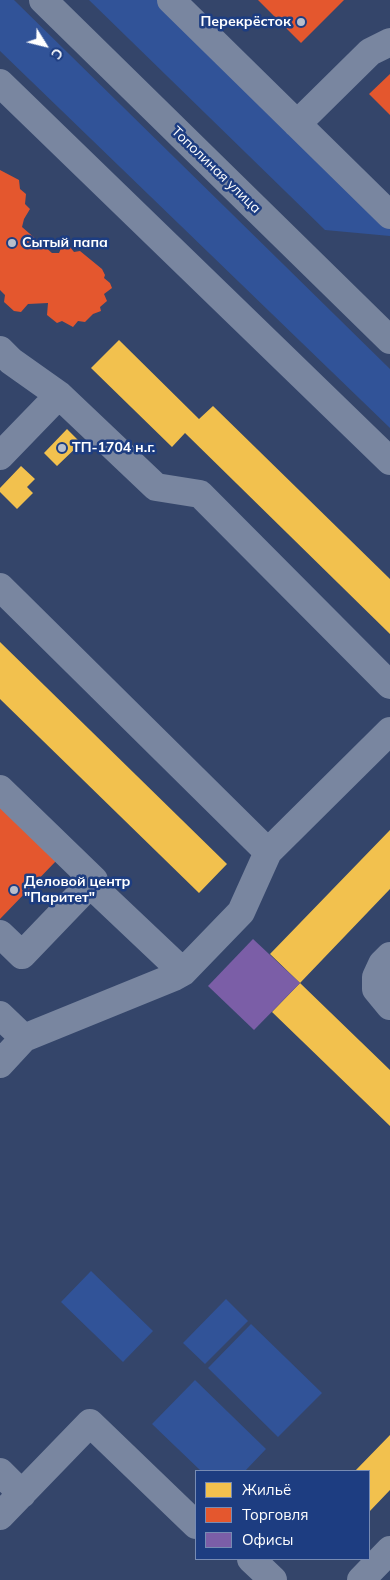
<!DOCTYPE html>
<html>
<head>
<meta charset="utf-8">
<style>
  body { margin:0 }
  #map { position:relative; width:390px; height:1580px; overflow:hidden; background:#34456a; font-family:Mulish,sans-serif }
  canvas { display:block }
  .legend { position:absolute; left:195px; top:1470px; width:175px; height:90px; box-sizing:border-box; background:#1d3d81; border:1px solid #778bb3; margin:0; padding:6px 9px; list-style:none; font-size:15px; color:#fff }
  .legend li { display:flex; align-items:center; gap:10px; height:25px }
  .legend b { width:25px; border:1px solid #778bb3 }
  .north { position:absolute; left:20px; top:20px; width:50px; height:50px; -webkit-text-stroke:4px #1d3d81; paint-order:stroke; rotate:126deg; font-size:14px; font-weight:700; line-height:20px; text-align:center; color:#fff }
  .north::after { content:''; display:block; margin:auto; width:18px; height:22px; background:#fff; clip-path:polygon(50% 0,100% 100%,50% 72%,0 100%) }
</style>
</head>
<body>
<div id="map">
<canvas width="390" height="1580"></canvas>
<ul class="legend">
<li><b style="height:14px;background:#f2c14e"></b>Жильё</li>
<li><b style="height:14px;background:#e4572e"></b>Торговля</li>
<li><b style="height:14px;background:#7b5ea7"></b>Офисы</li>
</ul>
<div class="north">С</div>
</div>
<script>
const g = document.querySelector('canvas').getContext('2d');
g.lineJoin = 'round';
function paint(path, color) {
  g.fillStyle = color;
  g.fill(path, 'evenodd');
}
function toPath(rows) {
  const path = new Path2D();
  for (const r of rows) {
    path.moveTo(r[0], r[1]);
    for (let i = 2; i < r.length; i += 2) path.lineTo(r[i], r[i + 1]);
  }
  return path;
}
function strokePath(path, color, width, dash) {
  g.strokeStyle = color;
  g.lineWidth = width;
  g.lineCap = dash ? 'butt' : 'round';
  g.setLineDash(dash || []);
  g.stroke(path);
}
function write(font, color, halo, rows, align = 'center') {
  g.font = font + ' Mulish,sans-serif';
  g.lineWidth = 5;
  g.setLineDash([]);
  g.textBaseline = 'middle';
  g.strokeStyle = halo;
  g.fillStyle = color;
  for (const [text, x, y, turn = 0] of rows) {
    g.save();
    g.translate(x, y);
    g.rotate((+turn || 0) * Math.PI / 180);
    g.textAlign = isNaN(turn) ? turn : align;
    if (halo) g.strokeText(text, 0, 0);
    g.fillText(text, 0, 0);
    g.restore();
  }
}
paint(toPath([
  [0,0,14,0,390,369,390,428,0,51],
  [89,0,158,0,390,228,390,236,325,230],
  [91,1271,153,1331,123,1362,61,1302],
  [226,1299,248,1321,205,1364,183,1343],
  [251,1324,322,1393,278,1437,208,1368],
  [195,1380,266,1449,245,1471,201,1471,152,1424]
]), '#315398');
paint(toPath([
  [119,340,199,419,213,406,390,579,390,634,185,433,172,447,91,368],
  [67,429,81,443,57,466,44,453],
  [21,466,35,479,27,487,33,493,17,509,0,492,0,488],
  [0,642,227,864,199,893,0,699],
  [390,830,390,889,300,983,390,1070,390,1126,272,1012,300,983,270,954],
  [390,1435,390,1490,369,1512,369,1471,355,1471]
]), '#f2c14e');
paint(toPath([
  [258,0,344,0,301,43],
  [390,74,390,115,369,94],
  [0,170,19,180,20,189,26,194,25,204,30,209,24,219,22,227,52,253,59,253,62,246,70,247,74,252,80,251,102,269,105,275,104,278,110,283,112,288,104,294,107,301,100,307,101,311,93,314,85,322,78,321,73,327,62,321,57,323,47,315,48,303,28,304,21,312,14,311,4,302,5,295,0,290],
  [0,804,57,860,0,919]
]), '#e4572e');
paint(toPath([
  [253,939,300,983,254,1030,208,986]
]), '#7b5ea7');
strokePath(toPath([
  [171,0,390,215],
  [0,83,390,461],
  [297,124,370,52,390,42],
  [0,350,11,361,59,395,156,487,200,494,390,685],
  [0,456,59,395],
  [0,587,268,852],
  [0,789,94,880,22,955,0,934],
  [90,884,183,972],
  [390,956,382,964,376,977,376,989,390,1006],
  [0,1015,24,1038],
  [0,1064,24,1038,174,977,183,972,241,912,268,852,390,731],
  [0,1472,22,1494],
  [0,1516,90,1423,196,1525],
  [251,1559,273,1580],
  [361,1580,390,1550]
]), '#7986a0', 28);
strokePath(toPath([
  [43,0,390,340]
]), '#78859e', 28);
for (const [x, y, r, color] of [
  [301,22,5,"#b8becb"],
  [12,243,5,"#b8becb"],
  [62,448,5,"#b8becb"],
  [14,890,5,"#b8becb"]
]) {
  const dot = new Path2D();
  dot.arc(x, y, r, 0, 2 * Math.PI);
  g.fillStyle = color;
  g.fill(dot);
  strokePath(dot, '#1d3d81', 2);
}
write('bold 14px', '#fff', '#1d3d81', [
  ["Перекрёсток",291,22,"right"],
  ["Сытый папа",22,243],
  ["ТП-1704 н.г.",72,448],
  ["Деловой центр",24,882],
  ["\"Паритет\"",24,898]
], 'left');
write('14px', '#fff', '#1d3d81', [
  ["Тополиная улица",216,170,44]
]);
</script>
</body>
</html>
